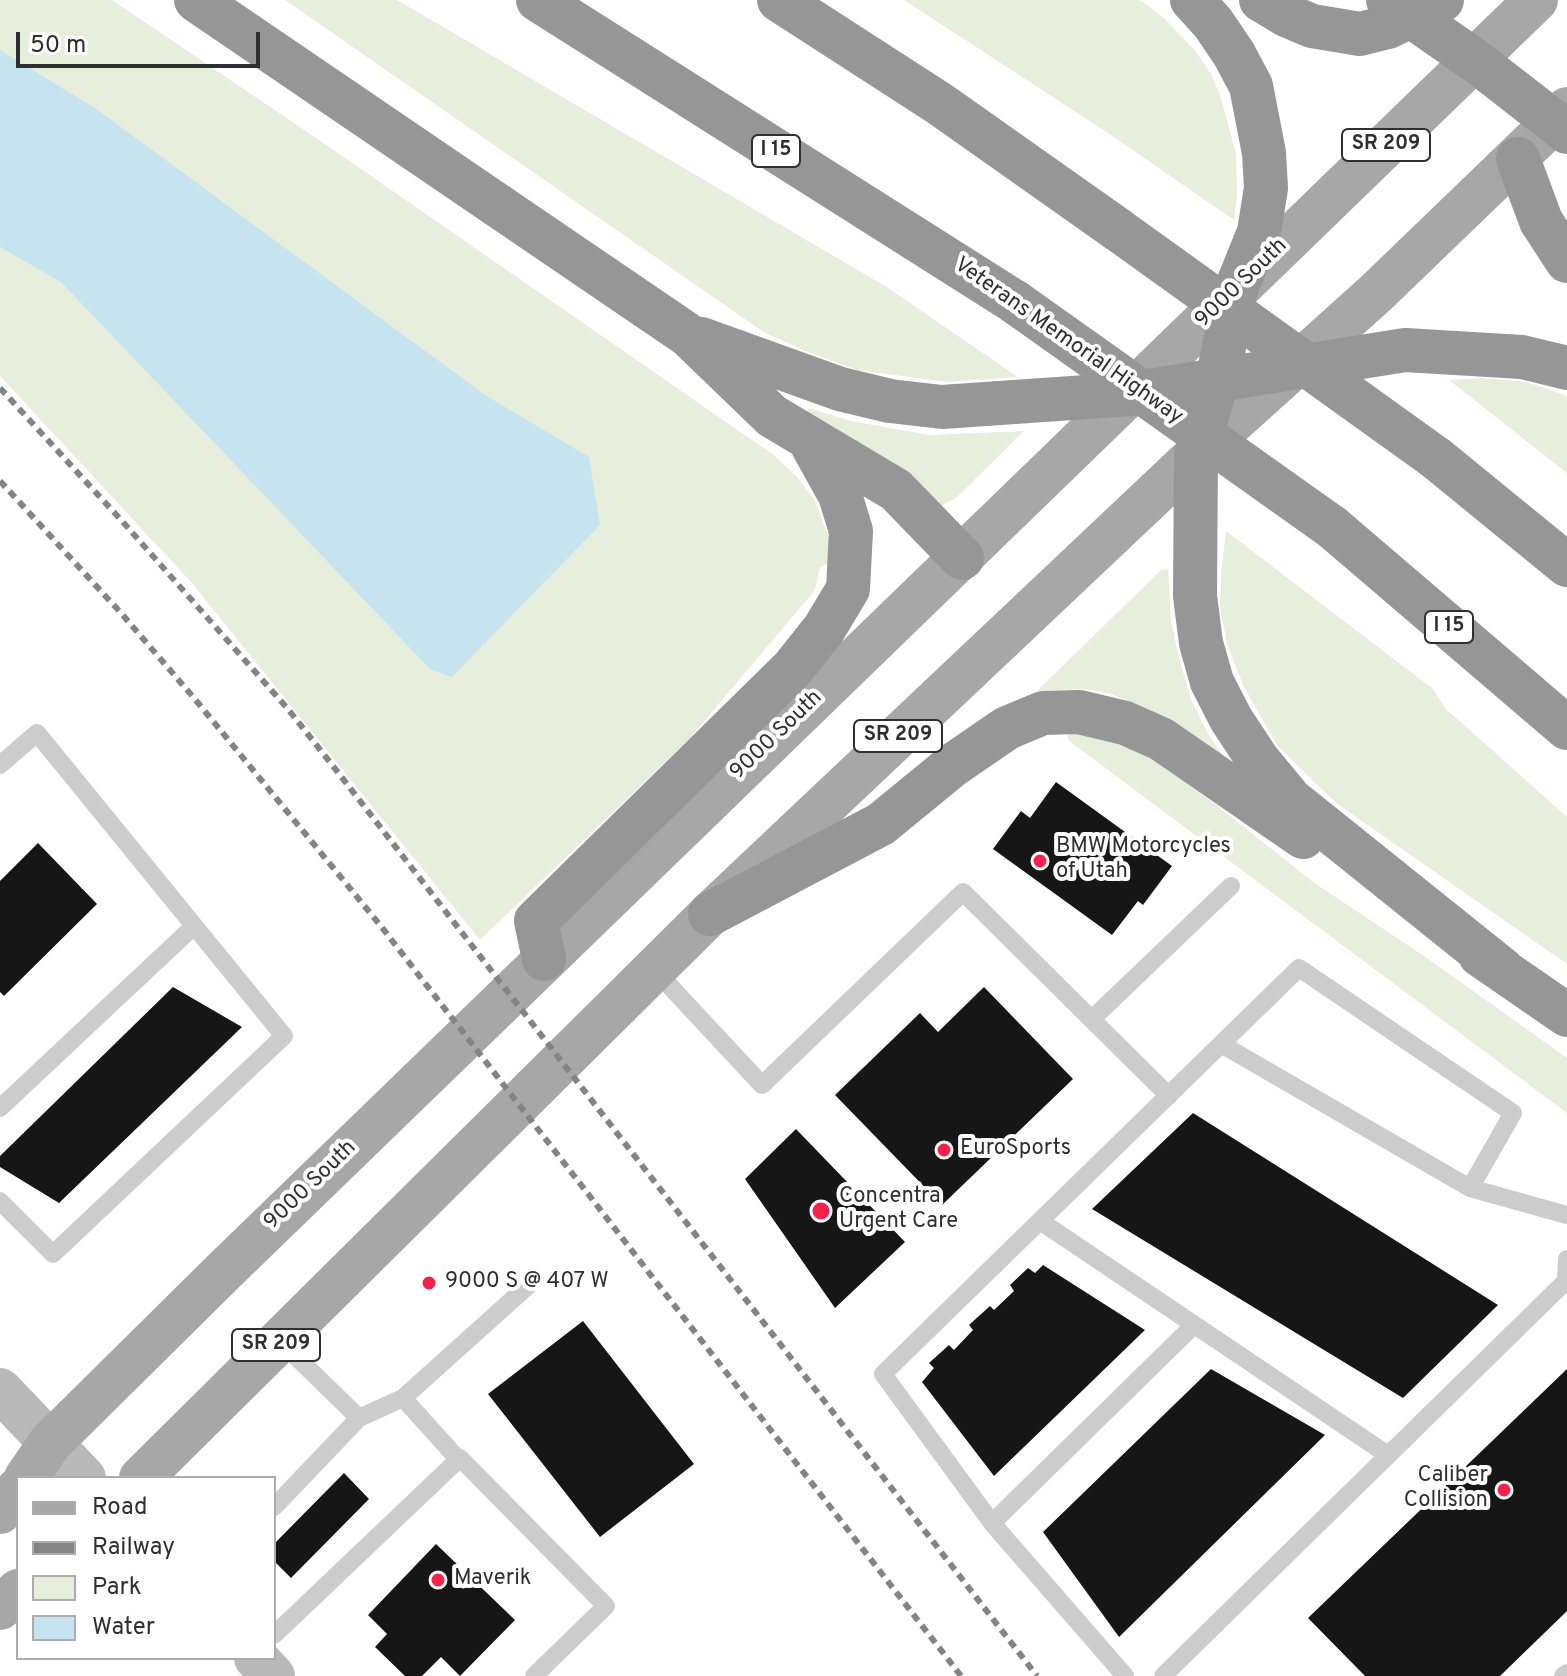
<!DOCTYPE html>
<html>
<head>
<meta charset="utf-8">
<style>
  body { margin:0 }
  #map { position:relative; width:1567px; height:1676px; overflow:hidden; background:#fff; font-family:Overpass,sans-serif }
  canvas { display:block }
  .legend { position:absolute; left:16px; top:1476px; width:260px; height:184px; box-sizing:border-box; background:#fff; border:2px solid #acacac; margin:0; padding:10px 14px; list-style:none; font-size:24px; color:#2f2f2f }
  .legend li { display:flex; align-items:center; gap:16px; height:40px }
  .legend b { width:40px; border:2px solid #acacac }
  .scale { position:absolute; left:16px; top:32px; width:244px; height:36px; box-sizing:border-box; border:4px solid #2f2f2f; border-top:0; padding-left:10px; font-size:24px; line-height:28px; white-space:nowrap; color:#2f2f2f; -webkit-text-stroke:6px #fff; paint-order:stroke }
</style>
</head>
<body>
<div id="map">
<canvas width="1567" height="1676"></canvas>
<ul class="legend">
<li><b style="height:10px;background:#a7a7a7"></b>Road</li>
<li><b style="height:10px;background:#848484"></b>Railway</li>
<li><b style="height:22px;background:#e7eedb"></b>Park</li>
<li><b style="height:22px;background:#c6e4ef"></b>Water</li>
</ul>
<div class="scale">50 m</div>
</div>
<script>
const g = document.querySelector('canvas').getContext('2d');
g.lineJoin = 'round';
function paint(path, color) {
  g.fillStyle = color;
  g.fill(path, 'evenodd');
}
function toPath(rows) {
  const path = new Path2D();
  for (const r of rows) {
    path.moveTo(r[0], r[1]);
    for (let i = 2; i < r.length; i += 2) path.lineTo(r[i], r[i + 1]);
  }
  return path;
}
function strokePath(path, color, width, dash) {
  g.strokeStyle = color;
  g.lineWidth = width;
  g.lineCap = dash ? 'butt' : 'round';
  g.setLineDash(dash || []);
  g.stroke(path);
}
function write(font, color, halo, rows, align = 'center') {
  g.font = font + ' Overpass,sans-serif';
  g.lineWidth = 8;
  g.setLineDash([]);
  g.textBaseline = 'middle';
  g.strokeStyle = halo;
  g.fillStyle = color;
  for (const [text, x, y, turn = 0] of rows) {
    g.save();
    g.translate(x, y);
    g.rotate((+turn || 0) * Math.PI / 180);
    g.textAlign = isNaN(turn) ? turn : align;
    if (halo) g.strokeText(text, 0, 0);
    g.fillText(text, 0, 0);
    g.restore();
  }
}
paint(toPath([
  [0,0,112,0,322,142,775,456,798,478,815,501,830,541,829,563,820,567,815,590,690,738,480,940,191,582,0,376],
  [285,0,397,0,885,286,1018,377,947,382,857,370,810,353,765,333],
  [904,0,1138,0,1143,2,1164,18,1197,53,1211,74,1221,98,1236,154,1237,195,1234,220,1108,133],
  [1484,378,1527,382,1567,396,1567,473,1449,380],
  [809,408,851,421,929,435,1024,431,956,498,940,506,807,412],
  [1226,531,1433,689,1445,708,1567,817,1567,964,1336,803,1277,745,1243,685,1227,643,1220,608,1221,575],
  [1168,569,1171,621,1180,662,1191,699,1206,730,1224,758,1136,704,1108,693,1086,689,1037,691,1161,570],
  [1068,731,1099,731,1142,752,1215,804,1313,882,1424,956,1567,1058,1567,1113,1068,740]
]), '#e7eedb');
paint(toPath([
  [0,50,95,108,485,395,589,457,600,525,452,677,430,669,61,282,0,247]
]), '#c6e4ef');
paint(toPath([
  [1056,782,1172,866,1143,905,1138,901,1112,935,993,849,1021,811,1030,818],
  [38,843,97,904,4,996,0,992,0,881],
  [173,987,242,1027,59,1203,0,1167,0,1156],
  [984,987,1073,1079,942,1205,835,1095,920,1013,938,1032],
  [1193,1113,1498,1305,1403,1398,1092,1209],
  [796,1129,905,1242,835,1308,745,1179],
  [1043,1265,1145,1330,994,1476,922,1382,934,1368,929,1363,949,1345,954,1350,973,1330,969,1325,990,1306,994,1310,1014,1291,1010,1285,1028,1268,1035,1273],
  [583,1321,694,1464,600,1537,488,1394],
  [1211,1369,1325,1435,1119,1637,1043,1532],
  [1567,1369,1567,1611,1500,1676,1365,1676,1308,1618],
  [344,1473,369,1499,291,1578,274,1561,274,1544],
  [436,1544,515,1620,460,1676,441,1657,422,1676,405,1676,375,1647,387,1634,368,1615]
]), '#161616');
strokePath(toPath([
  [0,765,37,733,284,1036,53,1254,0,1201],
  [654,969,762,1085,963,892,1169,1096],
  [1092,1019,1231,886],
  [1221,1044,1470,1188,1567,1215],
  [0,1108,194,926],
  [1040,1221,1388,1455],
  [280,1341,359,1418,403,1398],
  [458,1459,403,1398,532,1282],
  [274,1507,359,1418],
  [992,1523,1194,1325],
  [274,1635,460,1458,606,1606,534,1676],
  [1125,1676,992,1523,883,1374,1299,968,1513,1113,1470,1188],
  [1163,1676,1566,1281,1567,1259],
  [1563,1676,1567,1673]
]), '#ccc', 18);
strokePath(toPath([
  [0,1390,84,1478],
  [256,1658,273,1676]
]), '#b9b9b9', 44);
strokePath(toPath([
  [26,1478,50,1443,224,1271,1536,0],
  [141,1478,710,914,1196,455,1376,293,1567,109],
  [0,1512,18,1489],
  [0,1608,18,1591]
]), '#a7a7a7', 44);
strokePath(toPath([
  [196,0,688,335,772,416,896,490,962,558],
  [538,0,1015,302],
  [779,0,940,104,1117,229],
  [1192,0,1213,23,1234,54,1251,86,1264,153,1266,188,1259,232,1236,289,1217,381,1196,455,1195,596,1201,643,1212,682,1231,719,1258,760,1291,800,1503,970],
  [1261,0,1286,15,1312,26,1360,34,1388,27,1442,0],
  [1518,159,1541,221,1567,261],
  [701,339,840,389,890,401,942,407,1130,394,1405,350,1522,357,1567,368],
  [1436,458,1567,565],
  [1332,527,1567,728],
  [710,914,881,824,953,765,1007,728,1043,713,1079,712,1125,723,1161,739,1303,837],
  [1480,955,1567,1015],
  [544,959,536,921,793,668,824,629,848,589,851,531,840,495,810,441]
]), '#969696', 44);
strokePath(toPath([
  [0,388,122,521,287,708,333,766,1037,1676],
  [0,481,121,613,194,698,380,925,961,1676]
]), '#848484', 6, [8, 6]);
strokePath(toPath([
  [1388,0,1477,62,1567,132],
  [1117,229,1436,458],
  [1015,302,1332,527]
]), '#969696', 44);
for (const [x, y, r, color] of [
  [1040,861,8,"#f6214a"],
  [944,1150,8,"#f6214a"],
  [821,1211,10,"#f6214a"],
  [429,1283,8,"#f6214a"],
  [1504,1490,8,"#f6214a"],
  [438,1580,8,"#f6214a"]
]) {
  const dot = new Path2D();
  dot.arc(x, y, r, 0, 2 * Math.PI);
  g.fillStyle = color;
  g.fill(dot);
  strokePath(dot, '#fff', 3);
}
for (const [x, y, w] of [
  [1386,145,88],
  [776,151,48],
  [1449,627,48],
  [898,736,88],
  [276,1345,88]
]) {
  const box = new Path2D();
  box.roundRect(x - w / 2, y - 16, w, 32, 6);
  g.fillStyle = '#fff';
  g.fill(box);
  strokePath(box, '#2f2f2f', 2);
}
write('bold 20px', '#2f2f2f', null, [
  ["SR 209",1386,145],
  ["I 15",776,151],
  ["I 15",1449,627],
  ["SR 209",898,736],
  ["SR 209",276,1345]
]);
write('22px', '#2f2f2f', '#fff', [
  ["9000 South",1242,284,-44],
  ["Veterans Memorial Highway",1068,342,35],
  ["9000 South",777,736,-44],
  ["9000 South",311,1186,-44]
]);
write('22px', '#2f2f2f', '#fff', [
  ["BMW Motorcycles",1056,848],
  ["of Utah",1056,873],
  ["EuroSports",960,1150],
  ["Concentra",839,1198],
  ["Urgent Care",839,1223],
  ["9000 S @ 407 W",445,1283],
  ["Caliber",1488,1477,"right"],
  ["Collision",1488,1502,"right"],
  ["Maverik",454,1580]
], 'left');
</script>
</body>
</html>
